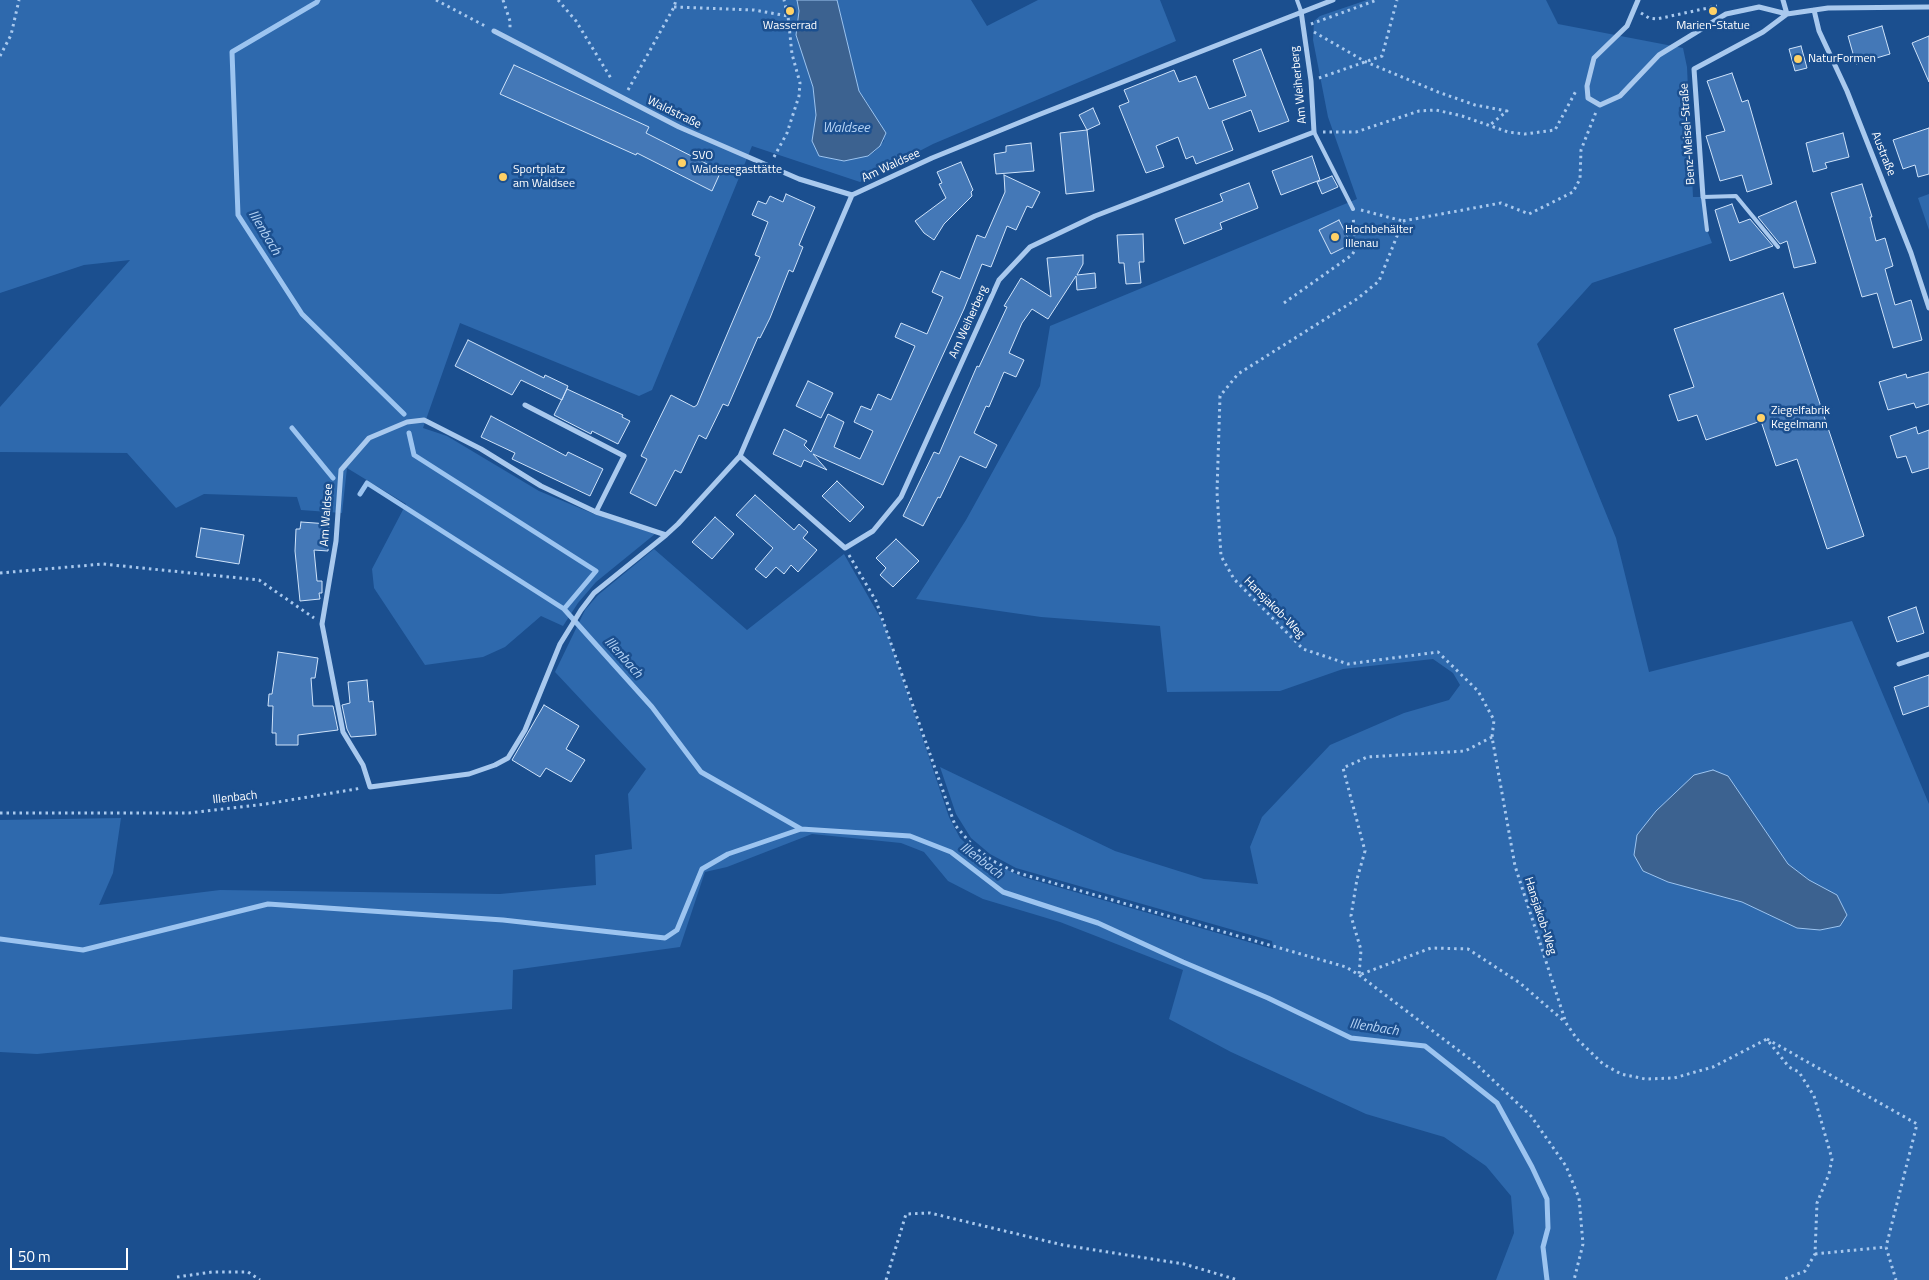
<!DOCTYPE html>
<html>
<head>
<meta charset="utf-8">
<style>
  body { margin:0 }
  #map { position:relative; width:1929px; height:1280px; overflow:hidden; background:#1b4f8f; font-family:"Titillium Web",sans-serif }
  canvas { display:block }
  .scale { position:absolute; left:10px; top:1248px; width:118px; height:22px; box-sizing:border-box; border:2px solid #fff; border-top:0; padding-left:6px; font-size:15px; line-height:18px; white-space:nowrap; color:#fff; -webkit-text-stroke:4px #1b4f8f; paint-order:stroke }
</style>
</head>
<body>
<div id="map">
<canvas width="1929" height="1280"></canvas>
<div class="scale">50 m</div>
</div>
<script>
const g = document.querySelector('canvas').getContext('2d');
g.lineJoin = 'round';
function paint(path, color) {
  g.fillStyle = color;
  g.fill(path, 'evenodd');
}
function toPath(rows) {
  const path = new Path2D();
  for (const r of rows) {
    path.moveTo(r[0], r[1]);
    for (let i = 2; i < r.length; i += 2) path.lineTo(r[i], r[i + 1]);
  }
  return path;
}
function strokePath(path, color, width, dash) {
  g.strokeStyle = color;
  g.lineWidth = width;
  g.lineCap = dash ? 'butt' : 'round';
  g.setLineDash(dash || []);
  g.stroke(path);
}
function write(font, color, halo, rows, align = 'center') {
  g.font = font + ' "Titillium Web",sans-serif';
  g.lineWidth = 5;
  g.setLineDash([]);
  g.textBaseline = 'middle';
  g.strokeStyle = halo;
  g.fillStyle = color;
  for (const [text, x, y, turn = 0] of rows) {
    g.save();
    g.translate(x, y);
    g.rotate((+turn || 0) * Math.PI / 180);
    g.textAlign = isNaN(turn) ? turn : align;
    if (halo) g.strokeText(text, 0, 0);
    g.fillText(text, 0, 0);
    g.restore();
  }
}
paint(toPath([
  [0,0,797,0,799,11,797,35,813,87,816,115,812,141,874,152,884,141,870,107,859,91,837,0,971,0,987,26,1038,0,1160,0,1176,41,933,144,860,182,752,146,652,390,639,396,460,323,423,428,447,436,539,491,594,514,655,534,596,582,578,603,563,626,541,616,505,647,483,657,425,665,374,588,372,569,406,504,347,468,342,513,301,510,297,497,204,494,176,508,127,453,0,452,0,407,130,260,84,265,0,293],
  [1367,0,1546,0,1558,24,1683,48,1687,67,1693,197,1703,197,1707,230,1712,243,1592,283,1537,344,1616,538,1649,672,1852,621,1929,804,1929,1280,1496,1280,1514,1233,1511,1196,1486,1166,1444,1137,1366,1114,1231,1052,1169,1019,1183,970,1060,922,983,899,948,881,924,852,901,843,812,834,727,867,705,872,680,947,513,970,512,1009,37,1054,0,1052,0,820,121,818,113,873,99,905,220,890,500,894,596,885,595,855,632,849,628,794,646,769,555,672,585,610,598,595,654,549,747,630,844,554,885,626,949,817,960,838,981,858,1023,877,1273,949,1272,941,1016,868,990,854,971,838,956,814,940,767,1115,851,1204,879,1258,884,1250,847,1262,817,1330,745,1404,713,1449,700,1460,685,1453,673,1433,659,1343,669,1280,691,1167,692,1160,626,1041,617,916,599,966,520,1040,386,1050,326,1357,199,1328,117,1313,40,1314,21,1320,16],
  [1728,776,1788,864,1809,880,1797,928,1742,902,1668,882,1656,811,1674,795],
  [1929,194,1929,230,1918,198]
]), '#2e69ad');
const water = toPath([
  [797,0,837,0,859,91,886,133,880,146,868,156,844,161,819,156,812,141,816,115,813,87,796,35,799,11,797,0],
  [1713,770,1728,776,1788,864,1809,880,1837,895,1847,915,1840,926,1820,930,1797,928,1742,902,1668,882,1643,871,1634,855,1637,835,1656,811,1694,775,1713,770]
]);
paint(water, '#3c6290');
strokePath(water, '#9cc4f0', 1);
strokePath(toPath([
  [318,0,317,2,232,52,238,215,302,314,404,414],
  [292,428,333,478],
  [409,433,414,455,596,571,564,609,652,707,701,772,801,829,910,836,951,852,1003,892,1098,923,1183,962,1268,998,1351,1038,1425,1046,1497,1103,1532,1167,1547,1199,1548,1228,1543,1247,1547,1280],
  [360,494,367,483,564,609],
  [0,939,83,950,268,904,503,920,665,938,677,930,702,869,728,854,801,829]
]), '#9cc4f0', 5);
const building = toPath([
  [1882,26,1890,54,1856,64,1848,36,1882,26],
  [1929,36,1929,82,1912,43,1929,36],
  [1801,46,1807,68,1795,71,1789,49,1801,46],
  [1261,49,1289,121,1259,132,1251,110,1222,121,1233,150,1196,164,1193,156,1186,159,1178,137,1156,146,1164,167,1146,173,1119,106,1129,102,1124,90,1174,70,1179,82,1196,76,1209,109,1246,96,1233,60,1261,49],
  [514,65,649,127,646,133,721,171,712,191,637,153,636,155,500,94,514,65],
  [1732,73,1742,102,1748,100,1772,184,1747,192,1742,175,1720,181,1706,136,1725,131,1707,81,1732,73],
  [1093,108,1100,124,1087,130,1079,115,1093,108],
  [1929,128,1929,174,1918,177,1915,165,1903,169,1893,140,1929,128],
  [1087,130,1094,191,1066,194,1060,133,1087,130],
  [1843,133,1849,157,1825,163,1827,168,1813,172,1806,143,1843,133],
  [1031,143,1034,171,996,174,994,154,1006,152,1006,146,1031,143],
  [1312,156,1320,180,1281,195,1272,171,1312,156],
  [961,162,973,190,971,192,972,196,944,224,934,240,924,233,915,221,946,198,939,184,942,183,937,172,961,162],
  [1004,175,1040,192,1032,208,1027,206,1016,230,1007,226,991,267,982,264,964,309,883,485,813,454,827,470,804,460,801,467,773,454,784,429,807,441,804,445,811,452,828,414,844,422,834,447,860,459,873,431,854,422,861,406,871,410,878,394,891,400,915,346,895,337,901,323,927,334,943,297,932,292,941,271,960,279,977,235,985,238,1005,192,1004,175],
  [1332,176,1338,187,1322,194,1317,182,1332,176],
  [1249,183,1258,208,1220,223,1222,229,1184,244,1175,219,1223,201,1220,194,1249,183],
  [1862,184,1872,217,1870,217,1876,241,1885,238,1893,266,1885,269,1895,305,1911,300,1922,340,1893,348,1877,293,1862,297,1831,193,1862,184],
  [786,194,815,207,799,245,803,247,793,272,789,270,770,318,760,338,758,337,728,406,723,404,706,439,699,435,681,473,675,470,656,506,630,493,647,459,641,456,671,395,694,407,697,405,760,257,755,255,768,222,752,215,758,201,766,204,770,196,783,202,786,194],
  [1796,201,1816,263,1794,268,1787,241,1780,244,1758,217,1796,201],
  [1732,204,1739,223,1750,219,1773,246,1730,261,1715,210,1732,204],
  [1339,220,1351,244,1331,254,1319,230,1339,220],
  [1143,234,1144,262,1139,262,1141,283,1126,284,1124,263,1119,263,1117,235,1143,234],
  [1083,255,1083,264,1077,275,1095,273,1096,288,1077,290,1076,276,1048,319,1032,309,1022,323,1009,353,1024,360,1016,377,1004,372,989,407,986,406,974,433,997,445,986,468,960,456,940,498,938,497,923,526,903,516,934,452,939,454,977,366,979,367,1007,307,1004,306,1021,278,1051,297,1047,258,1083,255],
  [1783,293,1864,536,1827,549,1797,459,1776,466,1761,421,1706,440,1697,415,1678,421,1669,395,1694,387,1674,329,1783,293],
  [468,340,544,378,545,375,568,386,562,400,521,380,512,395,455,366,468,340],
  [1929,372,1929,404,1916,408,1914,403,1888,410,1879,382,1906,374,1907,378,1929,372],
  [808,381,833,393,821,418,796,406,808,381],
  [567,389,623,415,622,417,630,421,618,444,592,431,591,434,554,415,567,389],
  [491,416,566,456,568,452,603,469,590,496,512,459,515,453,481,437,491,416],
  [1916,427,1918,434,1929,430,1929,468,1912,473,1906,456,1897,458,1890,436,1916,427],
  [837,481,864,507,850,522,822,496,837,481],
  [755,495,794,530,799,524,808,532,803,538,817,550,798,572,791,565,784,574,776,567,766,578,755,569,773,548,736,515,755,495],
  [715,517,734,534,712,559,692,542,715,517],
  [301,522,329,524,328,551,314,550,317,581,322,581,322,593,319,593,320,599,300,601,295,551,296,529,300,529,301,522],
  [201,528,244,535,239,564,196,557,201,528],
  [896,539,919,561,893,587,880,575,886,568,876,558,896,539],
  [1916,607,1924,633,1897,642,1888,617,1916,607],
  [278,652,318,658,315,678,311,678,313,706,333,706,338,730,298,735,298,745,276,745,276,733,272,733,273,706,268,706,269,694,272,694,278,652],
  [1929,675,1929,706,1903,715,1894,687,1929,675],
  [367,680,369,702,373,701,376,735,351,737,347,729,342,705,350,703,348,682,367,680],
  [544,705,579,726,566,749,585,760,571,782,546,768,540,777,512,760,544,705]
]);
paint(building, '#4478b7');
strokePath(building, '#cfe3fa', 1);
strokePath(toPath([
  [436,0,487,27],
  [503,0,510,21,510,29],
  [558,0,576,21,612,80],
  [674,7,754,10,788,16],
  [1641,13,1649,18,1657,19,1717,6],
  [1311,24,1377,0],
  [1314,32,1366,62,1438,92,1475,105,1507,111,1490,125],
  [0,56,11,35,19,0],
  [1319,78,1382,56,1397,0],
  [628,90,674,7,676,0],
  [1323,132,1356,132,1419,111,1436,110,1462,116,1508,132,1525,134,1555,130,1577,89],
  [774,157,787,133,799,96,800,83,792,54,788,16,784,0],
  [1361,210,1403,221,1379,281,1357,299,1238,374,1220,396,1217,492,1221,556,1234,579,1303,649,1348,664,1438,652,1478,691,1494,720,1492,737,1515,866,1566,1023,1577,1039,1603,1064,1621,1074,1645,1079,1674,1078,1713,1067,1767,1039],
  [1403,221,1501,203,1529,214,1573,192,1580,179,1581,150,1596,112],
  [1284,303,1352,255,1356,248,1353,216],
  [849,555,876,601,955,825,973,846,993,861,1015,872,1346,967,1359,975,1475,1063,1531,1116,1566,1166,1579,1198,1583,1244,1574,1280],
  [0,573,103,564,259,580,314,618],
  [1492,737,1465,751,1367,757,1343,768,1365,851,1357,879,1351,916,1361,950,1359,975,1431,948,1468,949,1520,983,1565,1022],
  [0,813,189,813,266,804,362,788],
  [1767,1039,1917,1124,1886,1247],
  [1769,1042,1789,1067,1799,1072,1814,1096,1832,1159,1829,1174,1817,1203,1815,1254,1805,1271,1782,1280],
  [1815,1254,1886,1247,1896,1280],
  [177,1277,212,1272,248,1272,260,1280],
  [886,1280,906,1214,930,1213,1063,1245,1184,1264,1238,1280]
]), '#a9c9ee', 3, [2.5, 4]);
strokePath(toPath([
  [1297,0,1301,11],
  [1314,132,1353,209],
  [1707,230,1703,197,1736,196,1778,247]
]), '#a9c9ee', 4);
strokePath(toPath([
  [1638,0,1627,26,1594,58,1587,86,1588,98,1600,105,1620,96,1659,55,1726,14,1759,7,1787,14],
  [1783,0,1787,14],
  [1814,10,1819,31,1847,91,1911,253,1929,308],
  [494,31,679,127,799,179,852,195],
  [1703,197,1694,69,1763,32,1787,14,1828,8,1929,7],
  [525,405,624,456,596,512],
  [740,456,845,548,873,531,901,497,999,280,1030,247,1095,216,1314,132,1311,81,1301,11],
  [666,535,596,512,541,486,481,449,424,420,407,422,369,438,341,470,336,541,322,624,343,732,363,765,370,787,469,774,495,765,508,758,525,730,560,644,581,610,594,593,666,535,678,524,740,456,852,195,932,158,1038,115,1333,0],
  [1899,664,1929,654]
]), '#a9c9ee', 5);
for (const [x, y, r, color] of [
  [790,11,5,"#ffd166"],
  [1713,11,5,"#ffd166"],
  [1798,59,5,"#ffd166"],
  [682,163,5,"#ffd166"],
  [503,177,5,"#ffd166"],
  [1335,237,5,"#ffd166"],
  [1761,418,5,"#ffd166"]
]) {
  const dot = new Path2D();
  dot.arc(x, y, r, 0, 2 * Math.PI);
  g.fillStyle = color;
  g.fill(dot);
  strokePath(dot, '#1b4f8f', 2);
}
write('12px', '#fff', '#1b4f8f', [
  ["Wasserrad",790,26,"center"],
  ["Marien-Statue",1713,26,"center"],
  ["NaturFormen",1808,59],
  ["SVO",692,156],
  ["Waldseegasttätte",692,170],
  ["Sportplatz",513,170],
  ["am Waldsee",513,184],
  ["Hochbehälter",1345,230],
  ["Illenau",1345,244],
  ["Ziegelfabrik",1771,411],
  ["Kegelmann",1771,425]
], 'left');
write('12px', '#fff', '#1b4f8f', [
  ["Am Weiherberg",1299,85,-96],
  ["Waldstraße",674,113,26],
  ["Benz-Meisel-Straße",1688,134,-94],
  ["Austraße",1883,154,68],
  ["Am Waldsee",891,166,-25],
  ["Am Weiherberg",969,322,-66],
  ["Am Waldsee",327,515,-86],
  ["Hansjakob-Weg",1274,608,45],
  ["Illenbach",235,798,-6],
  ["Hansjakob-Weg",1540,916,72]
]);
write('italic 14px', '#b5d3f5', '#1b4f8f', [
  ["Waldsee",846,129],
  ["Illenbach",264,233,59],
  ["Illenbach",623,658,48],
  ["Illenbach",981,861,37],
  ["Illenbach",1374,1028,9]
]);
</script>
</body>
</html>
